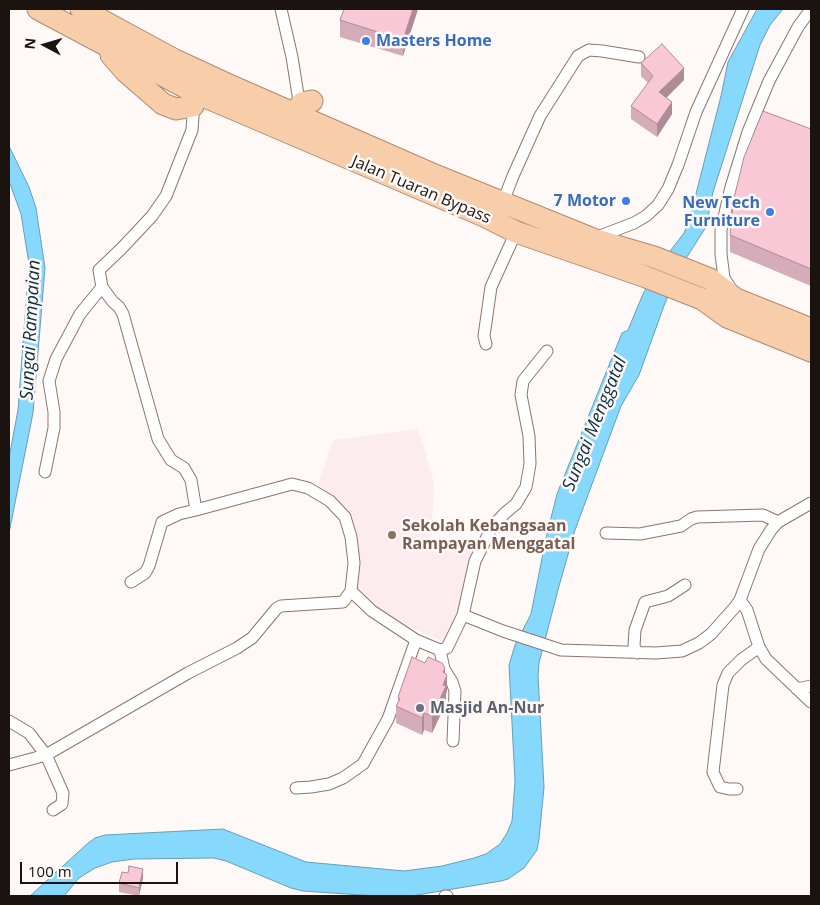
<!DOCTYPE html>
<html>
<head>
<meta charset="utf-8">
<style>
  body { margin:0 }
  #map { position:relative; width:820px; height:905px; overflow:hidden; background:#fef9f7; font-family:"Open Sans",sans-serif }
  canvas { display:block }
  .frame { position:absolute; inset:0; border:10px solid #1b1310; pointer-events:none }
  .north { position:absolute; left:20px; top:20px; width:50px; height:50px; -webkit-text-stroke:4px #fef9f7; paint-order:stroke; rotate:276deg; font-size:14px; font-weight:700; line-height:20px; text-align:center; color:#1b1310 }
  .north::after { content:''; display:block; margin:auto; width:18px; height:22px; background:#1b1310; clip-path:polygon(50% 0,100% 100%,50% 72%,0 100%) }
  .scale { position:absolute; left:20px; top:862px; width:158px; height:22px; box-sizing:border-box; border:2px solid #1b1310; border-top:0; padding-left:6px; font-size:15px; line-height:18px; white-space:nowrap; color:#1b1310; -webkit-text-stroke:4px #fef9f7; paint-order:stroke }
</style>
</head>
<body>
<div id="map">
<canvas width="820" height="905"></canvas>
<div class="frame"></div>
<div class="north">N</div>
<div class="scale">100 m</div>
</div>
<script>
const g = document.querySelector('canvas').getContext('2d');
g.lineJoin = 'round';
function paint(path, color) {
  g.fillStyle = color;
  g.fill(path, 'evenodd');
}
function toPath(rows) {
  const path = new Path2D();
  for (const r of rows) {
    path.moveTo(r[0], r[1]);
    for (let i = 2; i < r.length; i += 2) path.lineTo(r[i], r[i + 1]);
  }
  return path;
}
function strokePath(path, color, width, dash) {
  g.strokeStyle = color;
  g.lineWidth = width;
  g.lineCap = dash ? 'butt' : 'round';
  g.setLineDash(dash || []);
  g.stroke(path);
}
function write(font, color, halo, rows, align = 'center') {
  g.font = font + ' "Open Sans",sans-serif';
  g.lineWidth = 5;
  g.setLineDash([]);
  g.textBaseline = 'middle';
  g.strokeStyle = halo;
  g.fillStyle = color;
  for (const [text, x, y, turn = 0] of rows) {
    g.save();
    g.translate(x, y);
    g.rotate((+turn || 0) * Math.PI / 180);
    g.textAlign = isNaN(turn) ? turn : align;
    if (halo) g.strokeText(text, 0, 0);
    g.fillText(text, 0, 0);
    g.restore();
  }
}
paint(toPath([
  [418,429,434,482,431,544,472,546,470,571,462,607,447,643,391,619,354,586,356,554,338,505,318,485,333,440]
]), '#fcecee');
const water = toPath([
  [757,9,783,9,770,25,760,45,713,192,706,227,683,263,665,303,639,375,621,406,575,530,559,586,539,663,538,676,544,787,539,839,537,850,524,868,508,879,501,881,411,896,376,896,303,891,291,888,226,861,214,858,134,859,112,862,95,868,79,878,64,896,30,896,87,844,95,838,105,835,223,829,306,862,404,871,442,866,474,858,486,854,500,844,507,833,512,821,515,781,509,665,515,645,531,614,546,538,557,494,622,333,628,330,643,294,664,259,684,233,689,221,721,96,728,62,757,9],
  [9,146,29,187,36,208,45,268,33,413,9,533,9,458,18,410,29,264,21,214,9,181,9,146]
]);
paint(water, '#87d8fd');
strokePath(water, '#679db6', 1);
const street = toPath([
  [281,9,292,57,298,95],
  [503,202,513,176,540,116,578,56,589,50,602,51,639,57],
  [595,238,634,223,646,216,658,205,668,189,678,165,696,112,743,9],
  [731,289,724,278,721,254,721,230,731,187,748,132,769,81,798,27,811,9],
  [486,344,484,336,491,287,516,232],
  [45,472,54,428,54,412,49,381,56,359,80,314,102,287],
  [606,533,640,534,681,526,691,519,697,517,763,515,778,522],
  [131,582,145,573,149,566,162,522,179,514,196,510],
  [351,591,372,611,416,640,440,650,447,648,463,615,475,561,492,527,505,513,516,504,526,487,530,464,529,436,521,395,523,381,547,351],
  [740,600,747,610,759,647,766,659,811,702],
  [463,615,503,631,561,650,656,653,682,651,699,643,711,634,735,607,740,600,759,549,771,530,778,522,811,503],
  [440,650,444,669,452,682,455,691,453,741],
  [637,653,634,646,635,630,645,602,668,596,685,585],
  [797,689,811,686],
  [9,721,29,733,46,755,63,793,62,804,53,810],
  [9,765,46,755,188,673,237,648,252,638,277,608,281,606,343,602,351,591,354,563,351,537,345,517,330,501,308,488,292,484,196,510,191,480,184,468,171,460,158,439,123,314,119,307,113,302,102,287,99,270,122,248,152,216,166,196,192,130,194,102],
  [296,788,311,787,329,784,343,778,363,764,388,719,416,640],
  [737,789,729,789,720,787,713,772,723,685,728,673,741,660,759,647],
  [445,896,447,896]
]);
const highway = toPath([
  [38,9,196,93,484,216,516,232,646,277,702,299,727,317,811,351],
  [81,9,175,60,229,85,437,176,593,239,654,257,710,279,736,299,811,329],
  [111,55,126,72,163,104,176,109,193,106],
  [299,125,298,108,302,103,312,101]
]);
strokePath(street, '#8a766d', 13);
strokePath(highway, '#ab8c73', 23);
strokePath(street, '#fff', 11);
strokePath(highway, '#f8cda9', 21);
paint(toPath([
  [344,9,418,9,403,56,340,37,340,20],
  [641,63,684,80,666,98,672,114,657,137,631,119,631,106,648,83,641,76],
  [811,129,811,286,730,252,730,235],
  [425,663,445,673,447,691,446,694,446,703,432,733,424,730,422,735,396,723,396,706,398,704,398,697],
  [143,878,139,896,119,892,119,883]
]), '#d5acb9');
paint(toPath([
  [413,9,418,9,403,56,403,40],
  [684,68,684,80,659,105,659,92],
  [672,102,672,114,657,137,657,124],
  [445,668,445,680,447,675,447,691,446,694,446,703,432,733,432,716,443,672],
  [424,713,424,730,422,735,422,718],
  [143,869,143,878,139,896,139,888]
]), '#ae8c96');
const building = toPath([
  [344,9,413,9,403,40,340,20,344,9],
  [662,44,684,68,659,92,672,102,657,124,631,106,653,76,641,63,662,44],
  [763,111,811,129,811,269,730,235,733,202,744,157,763,111],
  [412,657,425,663,428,657,442,663,445,668,443,672,447,675,443,685,446,686,432,716,424,713,422,718,396,706,400,699,398,697,412,657],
  [129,866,143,869,139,888,119,883,122,872,128,873,129,866]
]);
paint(building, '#f8c8d7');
strokePath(building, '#ae8c96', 1);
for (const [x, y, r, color] of [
  [366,41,5,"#3f7fe0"],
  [626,201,5,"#3f7fe0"],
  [770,212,5,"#3f7fe0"],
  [392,535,5,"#8d6e63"],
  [420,708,5,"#6b7280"]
]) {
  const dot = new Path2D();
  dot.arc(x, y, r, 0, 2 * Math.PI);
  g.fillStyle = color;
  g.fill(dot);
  strokePath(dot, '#fef9f7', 2);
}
write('bold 16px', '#366cbe', '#fef9f7', [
  ["Masters Home",376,41,"left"],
  ["7 Motor",616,201],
  ["New Tech",760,203],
  ["Furniture",760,221]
], 'right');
write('16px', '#1b1310', '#fef9f7', [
  ["Jalan Tuaran Bypass",421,190,23]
]);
write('bold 16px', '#785e54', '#fef9f7', [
  ["Sekolah Kebangsaan",402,526],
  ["Rampayan Menggatal",402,544]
], 'left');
write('bold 16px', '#5b616d', '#fef9f7', [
  ["Masjid An-Nur",430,708]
], 'left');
write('italic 18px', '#062e3d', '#fef9f7', [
  ["Sungai Rampaian",31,330,-87],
  ["Sungai Menggatal",595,424,-68]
]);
</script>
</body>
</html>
